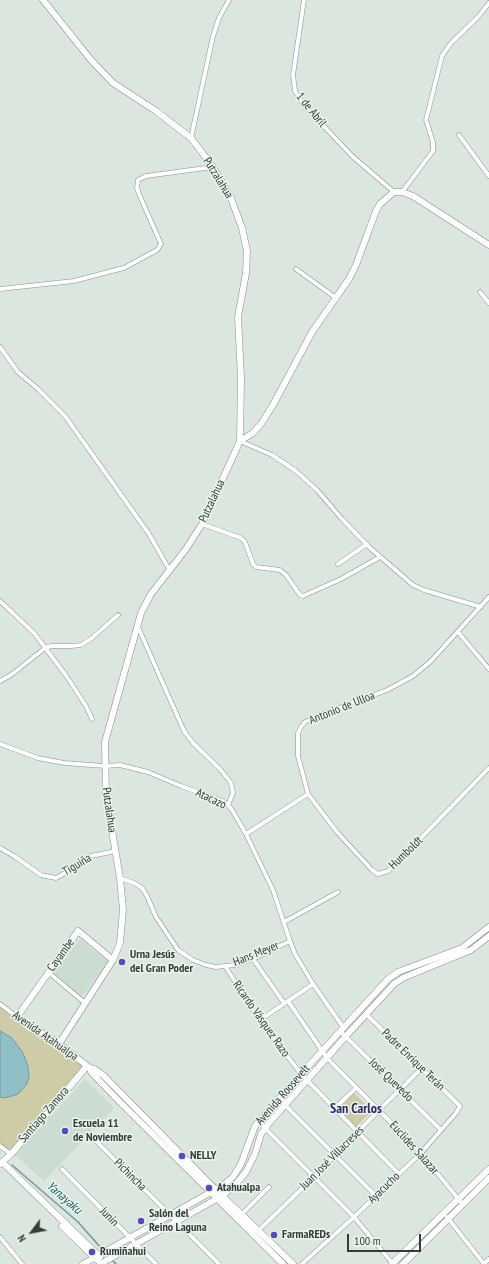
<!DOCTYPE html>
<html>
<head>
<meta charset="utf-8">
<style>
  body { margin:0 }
  #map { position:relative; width:489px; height:1264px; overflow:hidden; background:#dbe6df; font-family:"PT Sans Narrow",sans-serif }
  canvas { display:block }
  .north { position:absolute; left:12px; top:1212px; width:40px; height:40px; -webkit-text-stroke:3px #e8f4ec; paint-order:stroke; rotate:238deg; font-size:11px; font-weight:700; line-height:16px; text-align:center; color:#363b38 }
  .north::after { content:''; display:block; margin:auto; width:14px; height:18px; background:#363b38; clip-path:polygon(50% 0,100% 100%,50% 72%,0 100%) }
  .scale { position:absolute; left:347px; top:1234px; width:74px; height:18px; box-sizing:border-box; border:2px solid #363b38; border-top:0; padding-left:5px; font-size:12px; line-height:14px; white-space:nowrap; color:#363b38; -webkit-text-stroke:3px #e8f4ec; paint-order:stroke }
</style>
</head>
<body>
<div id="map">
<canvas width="489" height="1264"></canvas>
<div class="north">N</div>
<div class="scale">100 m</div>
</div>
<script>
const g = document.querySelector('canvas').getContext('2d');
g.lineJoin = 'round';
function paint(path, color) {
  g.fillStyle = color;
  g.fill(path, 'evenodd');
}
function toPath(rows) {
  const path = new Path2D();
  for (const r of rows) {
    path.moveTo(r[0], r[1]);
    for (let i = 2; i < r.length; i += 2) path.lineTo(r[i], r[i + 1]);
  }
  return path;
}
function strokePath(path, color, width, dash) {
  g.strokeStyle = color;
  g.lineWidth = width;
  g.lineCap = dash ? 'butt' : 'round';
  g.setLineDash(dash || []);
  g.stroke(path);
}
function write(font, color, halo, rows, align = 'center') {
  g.font = font + ' "PT Sans Narrow",sans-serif';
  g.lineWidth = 3;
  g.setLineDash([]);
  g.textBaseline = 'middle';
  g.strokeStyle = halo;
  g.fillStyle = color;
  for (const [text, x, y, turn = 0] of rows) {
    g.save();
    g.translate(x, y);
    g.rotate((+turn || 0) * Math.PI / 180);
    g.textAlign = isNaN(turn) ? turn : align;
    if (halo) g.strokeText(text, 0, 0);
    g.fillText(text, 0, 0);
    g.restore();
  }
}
paint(toPath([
  [80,939,109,962,81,998,52,976],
  [85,1079,114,1108,44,1181,15,1155]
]), '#cbddd1');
paint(toPath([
  [0,1007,83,1066,38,1117,10,1155,0,1146],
  [354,1093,372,1111,355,1128,337,1110]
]), '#cdcca7');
const water = toPath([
  [0,1031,12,1038,23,1053,28,1066,29,1078,26,1085,18,1094,5,1098,0,1097,0,1031]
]);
paint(water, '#90c0c7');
strokePath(water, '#75989c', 1);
strokePath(toPath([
  [12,1165,78,1222,101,1248],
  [113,1261,116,1264]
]), '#75989c', 1.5);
const street = toPath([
  [304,0,293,75,295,91,303,104,352,156,394,192],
  [459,135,489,176],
  [191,138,213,36,219,18,229,0],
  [402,192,433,151,433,142,426,120,442,56,451,43,478,17,489,3],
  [296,269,336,298],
  [0,289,74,281,108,272,124,268,157,250,161,244,139,194,137,188,138,180,146,176,213,167],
  [480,292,489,303],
  [0,347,18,372,38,389,65,416,149,534,169,569],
  [240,441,272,455,296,471,317,490,342,519,369,547,413,585,424,590,481,607],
  [202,524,241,538,245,542,253,564,256,567,280,570,286,575,300,595,303,596,341,579,380,557],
  [338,564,367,544],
  [0,601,34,633,65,674,86,706,92,719],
  [138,627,184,731,193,743,220,769,231,783,233,793,228,805],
  [458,632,489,669],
  [0,681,11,675,45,648,51,646,71,646,81,645,92,638,118,615],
  [0,744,38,758,64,763,105,766,120,765,148,772,181,786,222,801,228,805,232,810,246,834,273,890,290,941,295,954,313,984,343,1027],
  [308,794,337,832,372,870,378,874,388,871,423,836,489,768],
  [246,834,308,794,298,756,298,733,301,727,305,722,320,715,387,690,413,676,431,661,489,597],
  [0,848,14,856,41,875,56,878,65,873,82,860,91,856,116,851],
  [120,878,134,883,142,888,147,896,156,917,178,950,193,960,206,965,216,967,235,965,253,959,290,941],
  [284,922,338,892],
  [253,959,284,1003],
  [225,966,260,1020,301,1074,399,1174],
  [48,972,85,1003],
  [288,1001,327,1058,421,1153,460,1201],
  [0,1004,17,1017],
  [260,1020,313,984],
  [340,1031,441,1130],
  [281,1097,285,1105,376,1196],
  [334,1109,356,1088],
  [259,1122,354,1217,393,1264],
  [91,1136,219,1264],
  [0,1146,11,1154],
  [62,1169,156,1264],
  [242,1214,269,1187],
  [447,1217,484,1264],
  [259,1230,314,1177,379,1110,422,1068],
  [0,1237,22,1264],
  [302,1264,354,1217,421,1153,456,1113,460,1106,366,1014],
  [484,1264,489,1259]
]);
const secondary = toPath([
  [43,0,91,60,113,83,156,111,191,138,213,167,231,198,242,228,247,251,246,273,238,317,241,378,240,441,202,524,186,549,151,594,141,613,105,742,106,795,120,878,123,910,120,943,113,960,59,1044],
  [240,441,253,433,261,424,273,405,312,332,349,279,356,265,376,211,380,204,394,192,402,192,413,196,489,245],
  [113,960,78,931,17,1017,59,1044,90,1068,91,1072,118,1100,283,1264],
  [90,1068,94,1069,103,1075,216,1190,293,1264],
  [2,1162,100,1257],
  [0,1164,11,1154,51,1109,87,1066],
  [62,1226,97,1260],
  [83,1264,222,1186,233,1177,241,1164,255,1126,301,1074,388,979,398,972,462,948,489,927],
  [100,1264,222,1196,235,1185,246,1172,255,1154,261,1134,270,1122,346,1036,395,983,405,977,471,950,489,936],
  [392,1264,489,1169],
  [403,1264,489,1178]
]);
strokePath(street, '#86918a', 5);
strokePath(secondary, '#86918a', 7);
strokePath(street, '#fff', 4);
strokePath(secondary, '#fff', 6);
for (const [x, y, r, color] of [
  [122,962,4,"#5548c0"],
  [65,1131,4,"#5548c0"],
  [182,1156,4,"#5548c0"],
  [209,1188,4,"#5548c0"],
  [141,1221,4,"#5548c0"],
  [274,1235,4,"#5548c0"],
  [92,1252,4,"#5548c0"]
]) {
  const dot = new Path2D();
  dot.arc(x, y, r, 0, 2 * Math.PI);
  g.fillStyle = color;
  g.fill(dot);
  strokePath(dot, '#e8f4ec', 1.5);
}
write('12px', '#363b38', '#e8f4ec', [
  ["1 de Abril",311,110,51],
  ["Putzalahua",218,178,58],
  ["Putzalahua",212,501,-65],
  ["Antonio de Ulloa",342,708,-22],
  ["Atacazo",211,799,25],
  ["Putzalahua",109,810,82],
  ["Humboldt",406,853,-44],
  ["Tiguiña",77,865,-31],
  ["Hans Meyer",256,954,-22],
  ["Cayambe",61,955,-54],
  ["Ricardo Vásquez Razo",261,1019,55],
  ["Avenida Atahualpa",45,1036,35],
  ["Padre Enrique Terán",413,1060,44],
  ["José Quevedo",391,1080,44],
  ["Avenida Roosevelt",283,1095,-49],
  ["Santiago Zamora",44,1115,-49],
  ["Euclides Salazar",414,1148,48],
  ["Juan José Villacreses",332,1158,-45],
  ["Pichincha",130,1175,45],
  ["Ayacucho",384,1188,-44],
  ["Junín",109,1217,46]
]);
write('bold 12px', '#363b38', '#e8f4ec', [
  ["Urna Jesús",130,955],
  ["del Gran Poder",130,969],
  ["Escuela 11",73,1124],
  ["de Noviembre",73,1138],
  ["NELLY",190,1156],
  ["Atahualpa",217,1188],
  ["Salón del",149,1214],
  ["Reino Laguna",149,1228],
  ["FarmaREDs",282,1235],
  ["Rumiñahui",100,1252]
], 'left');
write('italic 13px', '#1e6068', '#e8f4ec', [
  ["Yanayaku",64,1198,41]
]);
write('bold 14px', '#2e2a65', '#e8f4ec', [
  ["San Carlos",356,1109]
]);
</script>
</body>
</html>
